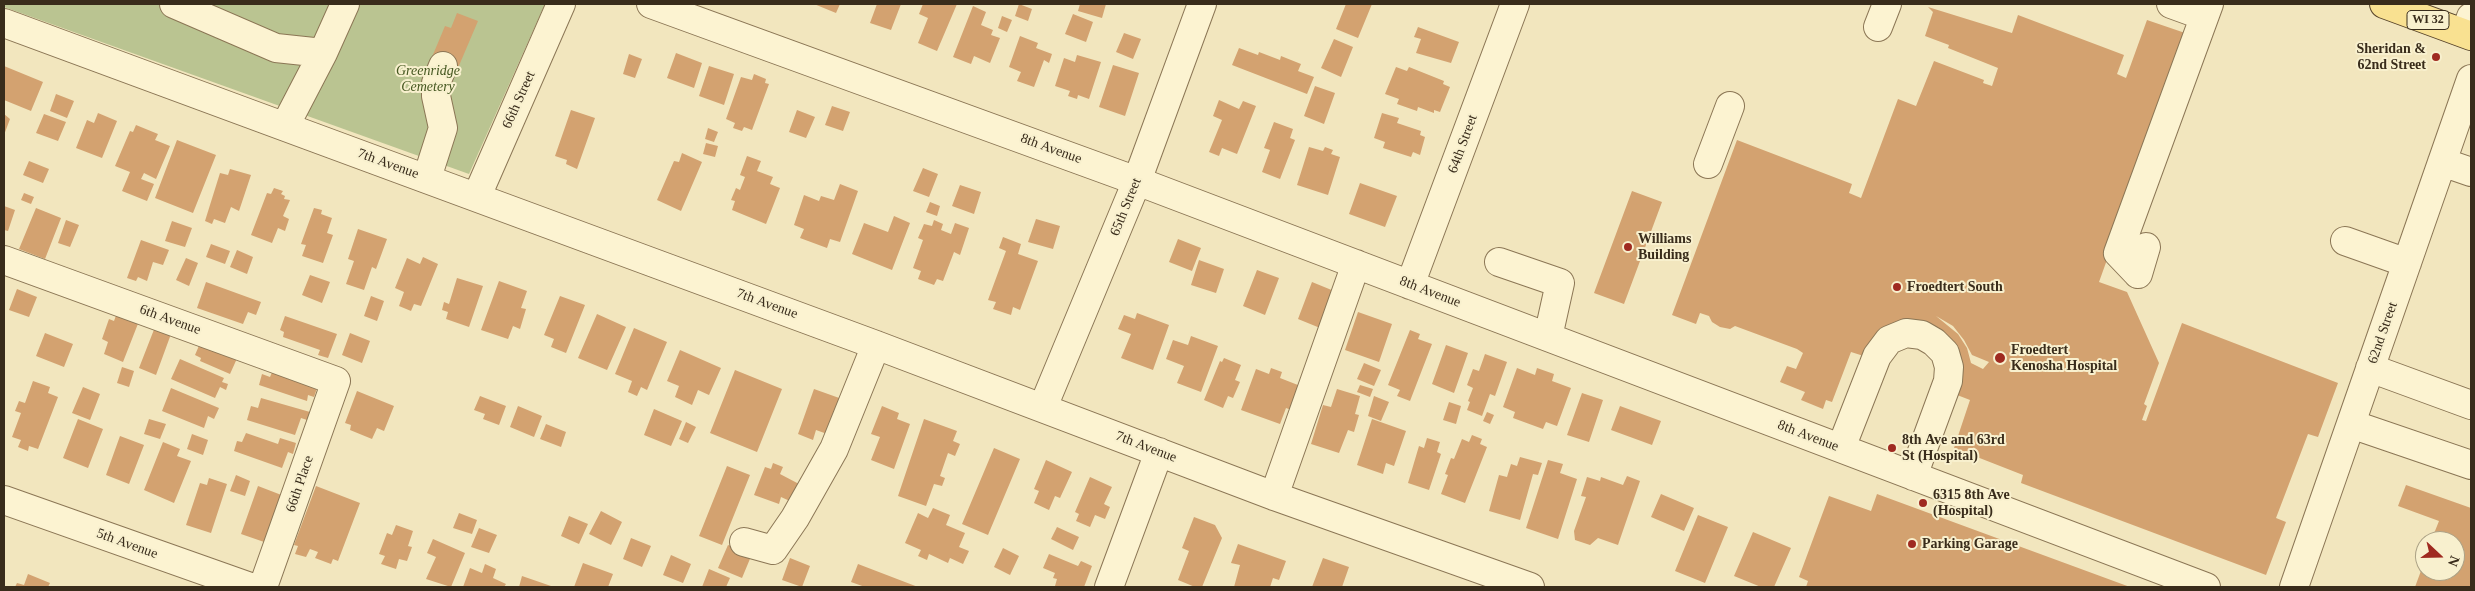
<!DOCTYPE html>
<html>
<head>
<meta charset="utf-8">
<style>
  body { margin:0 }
  #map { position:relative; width:2475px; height:591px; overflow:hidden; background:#f2e6be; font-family:Georgia,serif }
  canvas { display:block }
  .frame { position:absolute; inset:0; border:5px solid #392c1b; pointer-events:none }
  .north { position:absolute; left:2415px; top:531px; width:50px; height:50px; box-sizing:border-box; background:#f8f0ce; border:1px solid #aca286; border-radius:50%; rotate:111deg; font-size:14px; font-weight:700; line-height:20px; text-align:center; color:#392c1b }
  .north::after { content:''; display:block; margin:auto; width:18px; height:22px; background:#9f2a20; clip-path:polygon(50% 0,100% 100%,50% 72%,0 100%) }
</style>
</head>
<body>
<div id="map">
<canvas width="2475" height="591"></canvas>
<div class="frame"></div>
<div class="north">N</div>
</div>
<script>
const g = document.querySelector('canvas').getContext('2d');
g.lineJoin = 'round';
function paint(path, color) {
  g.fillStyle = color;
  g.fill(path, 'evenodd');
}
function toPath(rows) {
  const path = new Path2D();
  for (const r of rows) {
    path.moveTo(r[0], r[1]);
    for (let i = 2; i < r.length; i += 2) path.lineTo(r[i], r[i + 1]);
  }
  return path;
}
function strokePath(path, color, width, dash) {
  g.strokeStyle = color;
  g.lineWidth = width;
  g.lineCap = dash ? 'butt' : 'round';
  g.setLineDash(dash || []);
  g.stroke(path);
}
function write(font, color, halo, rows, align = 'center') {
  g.font = font + ' Georgia,serif';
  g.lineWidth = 4;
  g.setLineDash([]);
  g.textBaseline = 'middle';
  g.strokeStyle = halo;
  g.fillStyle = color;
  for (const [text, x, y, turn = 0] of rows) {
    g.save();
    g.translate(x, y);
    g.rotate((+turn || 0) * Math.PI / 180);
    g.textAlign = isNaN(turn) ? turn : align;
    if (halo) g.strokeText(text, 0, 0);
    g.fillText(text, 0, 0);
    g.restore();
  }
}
paint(toPath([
  [4,4,545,4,469,174,4,7]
]), '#bac491');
paint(toPath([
  [814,4,840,4,836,13],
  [877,4,901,4,891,30,870,23],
  [923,4,957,4,937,51,918,43,928,18,919,14],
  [1019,4,1032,9,1028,21,1015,16],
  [1080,4,1106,4,1102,18,1078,11],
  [1346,4,1372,4,1358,38,1336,29],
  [973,6,986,12,981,25,993,30,991,35,1000,38,990,63,974,56,971,64,953,57],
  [1928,7,2012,33,2018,15,2124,55,2117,74,2126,78,2147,20,2188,34,2099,282,2127,292,2159,363,2144,404,2147,406,2142,420,2146,421,2182,323,2338,383,2318,437,2308,434,2276,518,2286,522,2266,575,2021,483,2023,475,1954,448,1970,400,1952,393,1938,335,1870,358,1851,352,1832,402,1826,400,1823,409,1801,400,1805,392,1780,382,1787,366,1796,369,1803,353,1797,349,1735,326,1730,329,1720,327,1712,322,1709,316,1700,313,1696,324,1672,315,1737,140,1852,184,1849,193,1861,198,1898,99,1916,106,1934,61,1984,80,1983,83,1992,86,1998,68,1948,48,1949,45,1925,36,1933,12],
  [1936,316,1953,326,1964,340,1972,355,1989,362,1983,369,1971,363,1967,348,1958,334],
  [457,13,478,21,458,68,432,57,445,26,451,28],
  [1073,14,1093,22,1086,42,1065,34],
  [1002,16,1012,20,1007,32,998,28],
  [1418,27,1459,42,1451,63,1416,53,1421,39,1414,37],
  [1124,33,1141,39,1133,59,1116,52],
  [1020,36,1038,43,1036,48,1052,54,1049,63,1044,60,1034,87,1017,81,1021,72,1009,67],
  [1334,39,1353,47,1341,77,1321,68],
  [1239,48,1258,55,1259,52,1280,60,1281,56,1301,64,1298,71,1314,77,1307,94,1232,65],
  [676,53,702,63,694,88,667,78],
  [629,54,642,59,635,78,623,74],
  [1077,55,1101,62,1089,99,1078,95,1077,99,1068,96,1070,91,1055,86,1064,58,1075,62],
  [1113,65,1139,73,1125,116,1099,107],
  [4,66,43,82,31,111,4,100],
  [709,66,734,74,724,105,699,96],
  [1396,67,1407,71,1409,67,1444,81,1443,84,1450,87,1440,112,1434,110,1434,113,1418,107,1417,111,1397,104,1399,99,1385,94],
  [754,74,766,79,765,83,769,84,752,130,744,127,742,131,733,128,735,123,726,119,741,77,752,80],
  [1315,86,1335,93,1324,124,1304,116],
  [56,94,74,101,67,118,50,111],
  [1219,100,1239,109,1243,101,1256,106,1237,154,1222,148,1219,156,1209,152,1222,120,1213,116],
  [832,106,850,112,843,131,825,125],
  [571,110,595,118,577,169,566,164,567,160,555,156],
  [797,110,815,117,806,138,789,132],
  [98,113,117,121,102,158,76,148,87,120,94,123],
  [1382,113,1399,118,1397,123,1421,131,1420,135,1425,137,1420,155,1413,152,1411,157,1383,148,1385,142,1374,138],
  [4,114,10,119,4,135],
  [44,114,66,122,58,141,36,133],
  [1274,122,1293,129,1290,138,1295,140,1280,179,1262,172,1270,150,1264,148],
  [136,125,158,134,155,140,170,146,156,179,144,173,141,179,154,184,147,201,122,191,130,172,115,166,130,131,133,132],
  [708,128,718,132,714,142,705,139],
  [177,140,216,155,193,213,155,198],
  [706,143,718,146,715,157,703,154],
  [1309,147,1323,151,1325,147,1333,150,1331,154,1340,157,1328,195,1297,185],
  [682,153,702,162,681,211,657,200,674,161,679,162],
  [747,156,761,161,757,171,773,177,770,184,780,188,766,224,732,210,735,201,731,200,736,188,740,190,745,177,740,175],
  [29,161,49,169,43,183,23,175],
  [923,168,938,174,929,197,913,191],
  [230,169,251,175,239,211,231,207,225,223,214,219,212,224,205,221,220,173,228,175],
  [1360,183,1397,196,1385,227,1349,214],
  [840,184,858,191,840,242,830,239,827,248,800,238,804,229,794,225,804,195,819,201,821,196,834,200],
  [960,185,981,192,974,214,952,206],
  [274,188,283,191,281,194,285,196,284,199,290,200,283,216,289,219,285,231,278,228,272,243,251,235,267,193,271,194],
  [1632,191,1662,202,1624,304,1594,293],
  [24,193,34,197,31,204,21,200],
  [930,202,940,206,937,216,926,212],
  [4,206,15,210,8,231,4,230],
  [36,208,61,218,45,259,19,249],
  [314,208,322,210,321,214,332,218,327,233,333,235,323,263,302,256,306,245,301,244],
  [894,216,910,223,892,270,852,254,864,223,888,232],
  [1036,219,1060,226,1053,249,1028,242],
  [66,220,79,225,70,247,58,243],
  [934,220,943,224,941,230,951,234,955,223,969,228,960,255,954,252,943,281,937,279,934,285,918,279,921,271,913,268,923,240,918,238,924,224,932,226],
  [172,221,192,228,185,247,165,241],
  [358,229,387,239,376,269,372,267,364,290,346,284,354,261,348,259],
  [1003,237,1021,244,1018,254,1038,261,1020,310,1013,307,1011,315,993,309,996,302,988,300,1006,251,999,248],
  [1178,239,1201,248,1192,271,1169,262],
  [141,240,169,250,163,265,153,262,147,281,138,277,136,281,127,278],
  [211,244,230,251,225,264,206,257],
  [237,250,253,257,247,274,230,267],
  [423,257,438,264,421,306,414,304,411,311,399,306,404,292,395,288,407,258,420,264],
  [186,258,198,263,189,286,176,280],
  [1199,260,1224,269,1216,293,1191,285],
  [1257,270,1279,278,1265,315,1243,306],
  [310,275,330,282,322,303,302,295],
  [457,278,483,286,469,327,446,319,448,312,442,310,444,302,449,304],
  [499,281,527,291,521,308,526,309,520,329,513,326,508,339,481,330],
  [206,282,261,302,256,315,248,312,243,324,197,308],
  [1312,282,1334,291,1325,330,1298,319],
  [17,289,37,297,29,317,9,310],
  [371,296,384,301,377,321,364,316],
  [560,296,585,305,566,353,551,347,554,339,544,335],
  [118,310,141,316,123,362,104,354,108,342,102,339,109,319,114,321],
  [1358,312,1392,324,1379,362,1345,350],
  [1137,313,1169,325,1153,370,1121,358,1131,334,1118,329,1124,315,1135,319],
  [597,314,626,327,607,370,578,358],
  [285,316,337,334,328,358,318,355,320,350,283,337,284,332,280,330],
  [155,327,171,334,156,375,139,368],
  [634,328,667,342,647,390,641,387,637,396,628,392,632,381,615,374],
  [1410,330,1420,334,1418,339,1432,344,1410,401,1397,396,1400,390,1388,385],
  [45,333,73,344,64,367,36,356],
  [350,333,370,341,362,363,342,355],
  [1191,336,1218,346,1201,392,1177,383,1184,366,1166,359,1173,340,1188,345],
  [201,341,239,354,230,374,200,361,201,358,195,355],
  [1446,345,1468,353,1454,393,1432,384],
  [680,350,721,368,709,395,698,390,692,405,675,397,679,386,667,381],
  [1485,354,1507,362,1495,396,1490,394,1482,416,1467,410,1470,402,1468,401,1473,388,1467,385,1473,369,1479,371],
  [1224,358,1241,365,1235,380,1240,382,1233,398,1228,396,1223,408,1204,400,1220,361,1222,362],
  [180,359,224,378,222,382,228,384,226,390,220,387,215,398,171,379],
  [1364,363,1381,370,1374,386,1357,379],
  [122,367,134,371,129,387,117,383],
  [1271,368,1282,372,1280,378,1303,387,1294,411,1286,408,1280,424,1241,410,1256,369,1269,374],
  [1517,368,1535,375,1537,368,1554,374,1552,381,1571,388,1557,426,1546,422,1543,429,1513,418,1515,412,1503,407],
  [273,370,318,385,314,397,308,395,307,401,259,385,262,374,270,377],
  [735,370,782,389,757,452,710,433],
  [33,381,50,387,48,393,58,397,38,449,29,446,28,451,18,447,21,440,12,437,21,413,15,411,19,401,25,403],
  [1360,385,1373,389,1370,397,1357,392],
  [83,387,100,394,90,420,72,413],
  [171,388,219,408,214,419,208,416,204,428,162,411],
  [814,389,842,399,830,435,816,430,813,440,798,434],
  [1337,389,1360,396,1355,414,1359,415,1354,432,1348,430,1339,453,1311,444,1323,405,1331,407],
  [357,391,394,406,384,431,377,428,372,439,350,430,351,425,345,423],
  [1582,393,1603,400,1589,442,1567,435],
  [480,396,506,406,499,425,483,419,485,414,474,410],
  [1374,396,1389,402,1381,421,1368,416],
  [261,398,310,412,307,420,301,418,295,435,247,420,251,406,258,408],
  [1449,402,1461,406,1456,424,1443,420],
  [518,406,542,416,534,437,510,427],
  [882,406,899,413,897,419,910,424,894,469,871,460,880,437,871,434],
  [1620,406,1661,421,1652,445,1611,430],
  [654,409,682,421,671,446,644,435],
  [1487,412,1494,415,1490,424,1483,421],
  [78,419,103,429,88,468,63,458],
  [149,419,166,424,160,439,144,434],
  [924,419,957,431,953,441,960,444,955,456,948,453,940,476,945,478,942,486,934,484,926,506,898,496],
  [1372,419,1406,431,1394,466,1386,463,1383,474,1357,465],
  [686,422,696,427,688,443,679,439],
  [546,424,566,432,561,447,540,439],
  [246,433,278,444,280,438,296,443,293,454,288,452,282,468,234,451,237,441,242,442],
  [192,434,208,440,203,455,187,449],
  [1472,435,1482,439,1480,444,1487,447,1465,503,1441,494,1448,475,1445,474,1451,458,1454,459,1462,439,1469,442],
  [120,436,144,445,129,484,106,475],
  [1427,438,1440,442,1437,452,1441,454,1429,490,1408,483,1419,446,1424,448],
  [163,442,180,449,177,456,191,461,174,503,144,490],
  [994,448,1020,459,988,535,962,524],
  [1520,457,1542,463,1538,475,1533,474,1520,520,1489,511,1499,475,1507,477,1511,464,1517,466],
  [1046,460,1072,472,1060,498,1055,496,1049,510,1034,503,1039,491,1034,489],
  [1548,460,1563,464,1560,473,1577,479,1558,539,1526,528],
  [773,463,783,467,780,474,799,484,792,502,781,497,779,504,754,495,765,467,771,469],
  [727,466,750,475,722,545,699,536],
  [236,475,250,481,245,496,230,491],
  [1627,476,1640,481,1618,545,1598,538,1590,545,1575,540,1574,531,1586,497,1581,496,1587,477,1600,481,1601,477,1623,485],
  [1090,477,1112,487,1104,504,1110,507,1105,519,1095,515,1090,527,1076,521,1079,514,1075,512],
  [209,478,227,484,211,533,186,525,200,483,207,485],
  [2406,485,2471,508,2471,587,2415,587,2425,560,2425,571,2455,571,2455,541,2431,541,2439,521,2398,506],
  [258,486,284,496,267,543,241,534],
  [316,486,360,503,338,561,333,559,331,564,315,558,318,552,310,549,306,557,295,554,298,546,294,545],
  [1661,494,1694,508,1684,531,1651,517],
  [1877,494,2130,587,1806,587,1808,581,1799,577,1829,496,1871,511],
  [933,508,950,515,946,525,965,533,959,547,969,551,963,564,950,558,948,563,929,554,927,560,918,556,921,550,905,543,918,513,928,518],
  [601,511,622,522,611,545,589,534],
  [459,513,477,520,472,534,453,528],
  [1698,515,1728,527,1705,583,1675,571],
  [569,516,588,524,579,544,561,536],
  [1194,517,1215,525,1222,538,1202,587,1195,587,1178,580,1189,551,1182,548],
  [396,525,413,531,408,546,412,547,407,561,399,559,396,569,381,564,385,556,379,554,387,533,392,535],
  [1057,527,1079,537,1073,550,1051,539],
  [479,528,497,535,489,553,471,547],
  [1753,532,1791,548,1774,587,1761,587,1734,576],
  [631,538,651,546,642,567,623,559],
  [433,539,465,553,451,587,426,579,436,557,427,553],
  [1238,544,1286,561,1279,580,1273,578,1270,587,1234,587,1240,565,1231,563],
  [728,545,752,554,742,578,718,568],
  [1003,548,1019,556,1010,575,994,567],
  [1049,554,1078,566,1081,561,1092,566,1084,587,1055,586,1057,579,1053,578,1055,573,1043,568],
  [671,555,691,564,683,583,663,575],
  [790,558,810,566,802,587,782,580],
  [1323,558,1349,567,1342,587,1312,587],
  [583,563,613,574,608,587,574,587],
  [485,564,496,569,493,578,506,584,504,587,463,587,470,568,482,573],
  [858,564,918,587,865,587,851,582],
  [709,569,730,578,726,587,702,587],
  [28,574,50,583,48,587,15,587,17,583,24,585],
  [522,576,551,586,550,587,519,587]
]), '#d3a270');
const minor = toPath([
  [174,4,276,48,323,53],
  [651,4,1137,181,2206,587],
  [2171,4,2204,16],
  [4,23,876,345,1274,496,1530,587],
  [1878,27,1887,4],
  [2465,33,2471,17],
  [285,126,323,53,345,4],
  [2442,162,2471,172],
  [1708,164,1730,106],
  [427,178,443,128,436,96,436,83,443,66],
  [477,196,561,4],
  [2345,241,2407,263],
  [4,260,336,381,263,587],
  [1499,262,1560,283,1548,337],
  [2138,274,2118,253,2209,4],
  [2138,274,2146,247],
  [1410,285,1515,4],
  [2370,368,2471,405],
  [1043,407,1137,181,1202,4],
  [2351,424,2471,465],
  [1841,448,1877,356,1889,340,1906,333,1922,335,1934,342,1945,353,1949,367,1948,381,1913,476],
  [1274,496,1356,264],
  [4,500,250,587],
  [744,542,773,550,795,518,834,449,876,345],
  [1109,587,1159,452],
  [2294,587,2471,79]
]);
const major = toPath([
  [2384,4,2471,36]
]);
strokePath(minor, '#8b7655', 30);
strokePath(major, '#58442a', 30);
strokePath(minor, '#fcf3d1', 28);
strokePath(major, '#f9e191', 28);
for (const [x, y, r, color] of [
  [2436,57,5,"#9f2a20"],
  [1628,247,5,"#9f2a20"],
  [1897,287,5,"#9f2a20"],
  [2000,358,6,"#9f2a20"],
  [1892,448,5,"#9f2a20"],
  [1923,503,5,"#9f2a20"],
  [1912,544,5,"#9f2a20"]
]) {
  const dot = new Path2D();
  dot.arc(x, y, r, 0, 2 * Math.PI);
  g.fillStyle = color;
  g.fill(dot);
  strokePath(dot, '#f8f0ce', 2);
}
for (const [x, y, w] of [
  [2428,20,42]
]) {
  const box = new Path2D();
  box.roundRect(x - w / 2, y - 9.5, w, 19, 4);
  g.fillStyle = '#f8f0ce';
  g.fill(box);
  strokePath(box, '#392c1b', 1);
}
write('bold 12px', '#392c1b', null, [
  ["WI 32",2428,20]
]);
write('bold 14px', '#392c1b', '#f8f0ce', [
  ["Sheridan &",2426,49,"right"],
  ["62nd Street",2426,65,"right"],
  ["Williams",1638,239],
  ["Building",1638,255],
  ["Froedtert South",1907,287],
  ["Froedtert",2011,350],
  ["Kenosha Hospital",2011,366],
  ["8th Ave and 63rd",1902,440],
  ["St (Hospital)",1902,456],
  ["6315 8th Ave",1933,495],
  ["(Hospital)",1933,511],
  ["Parking Garage",1922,544]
], 'left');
write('italic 14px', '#455720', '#f8f0ce', [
  ["Greenridge",428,71],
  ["Cemetery",428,87]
]);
write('14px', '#392c1b', '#f8f0ce', [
  ["66th Street",519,100,-66],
  ["64th Street",1463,144,-70],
  ["8th Avenue",1051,149,20],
  ["7th Avenue",388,164,20],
  ["65th Street",1126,207,-68],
  ["8th Avenue",1430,292,21],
  ["7th Avenue",767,304,20],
  ["6th Avenue",170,320,20],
  ["62nd Street",2383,333,-71],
  ["8th Avenue",1808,436,21],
  ["7th Avenue",1146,447,21],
  ["66th Place",300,484,-71],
  ["5th Avenue",127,544,20]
]);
</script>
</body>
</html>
